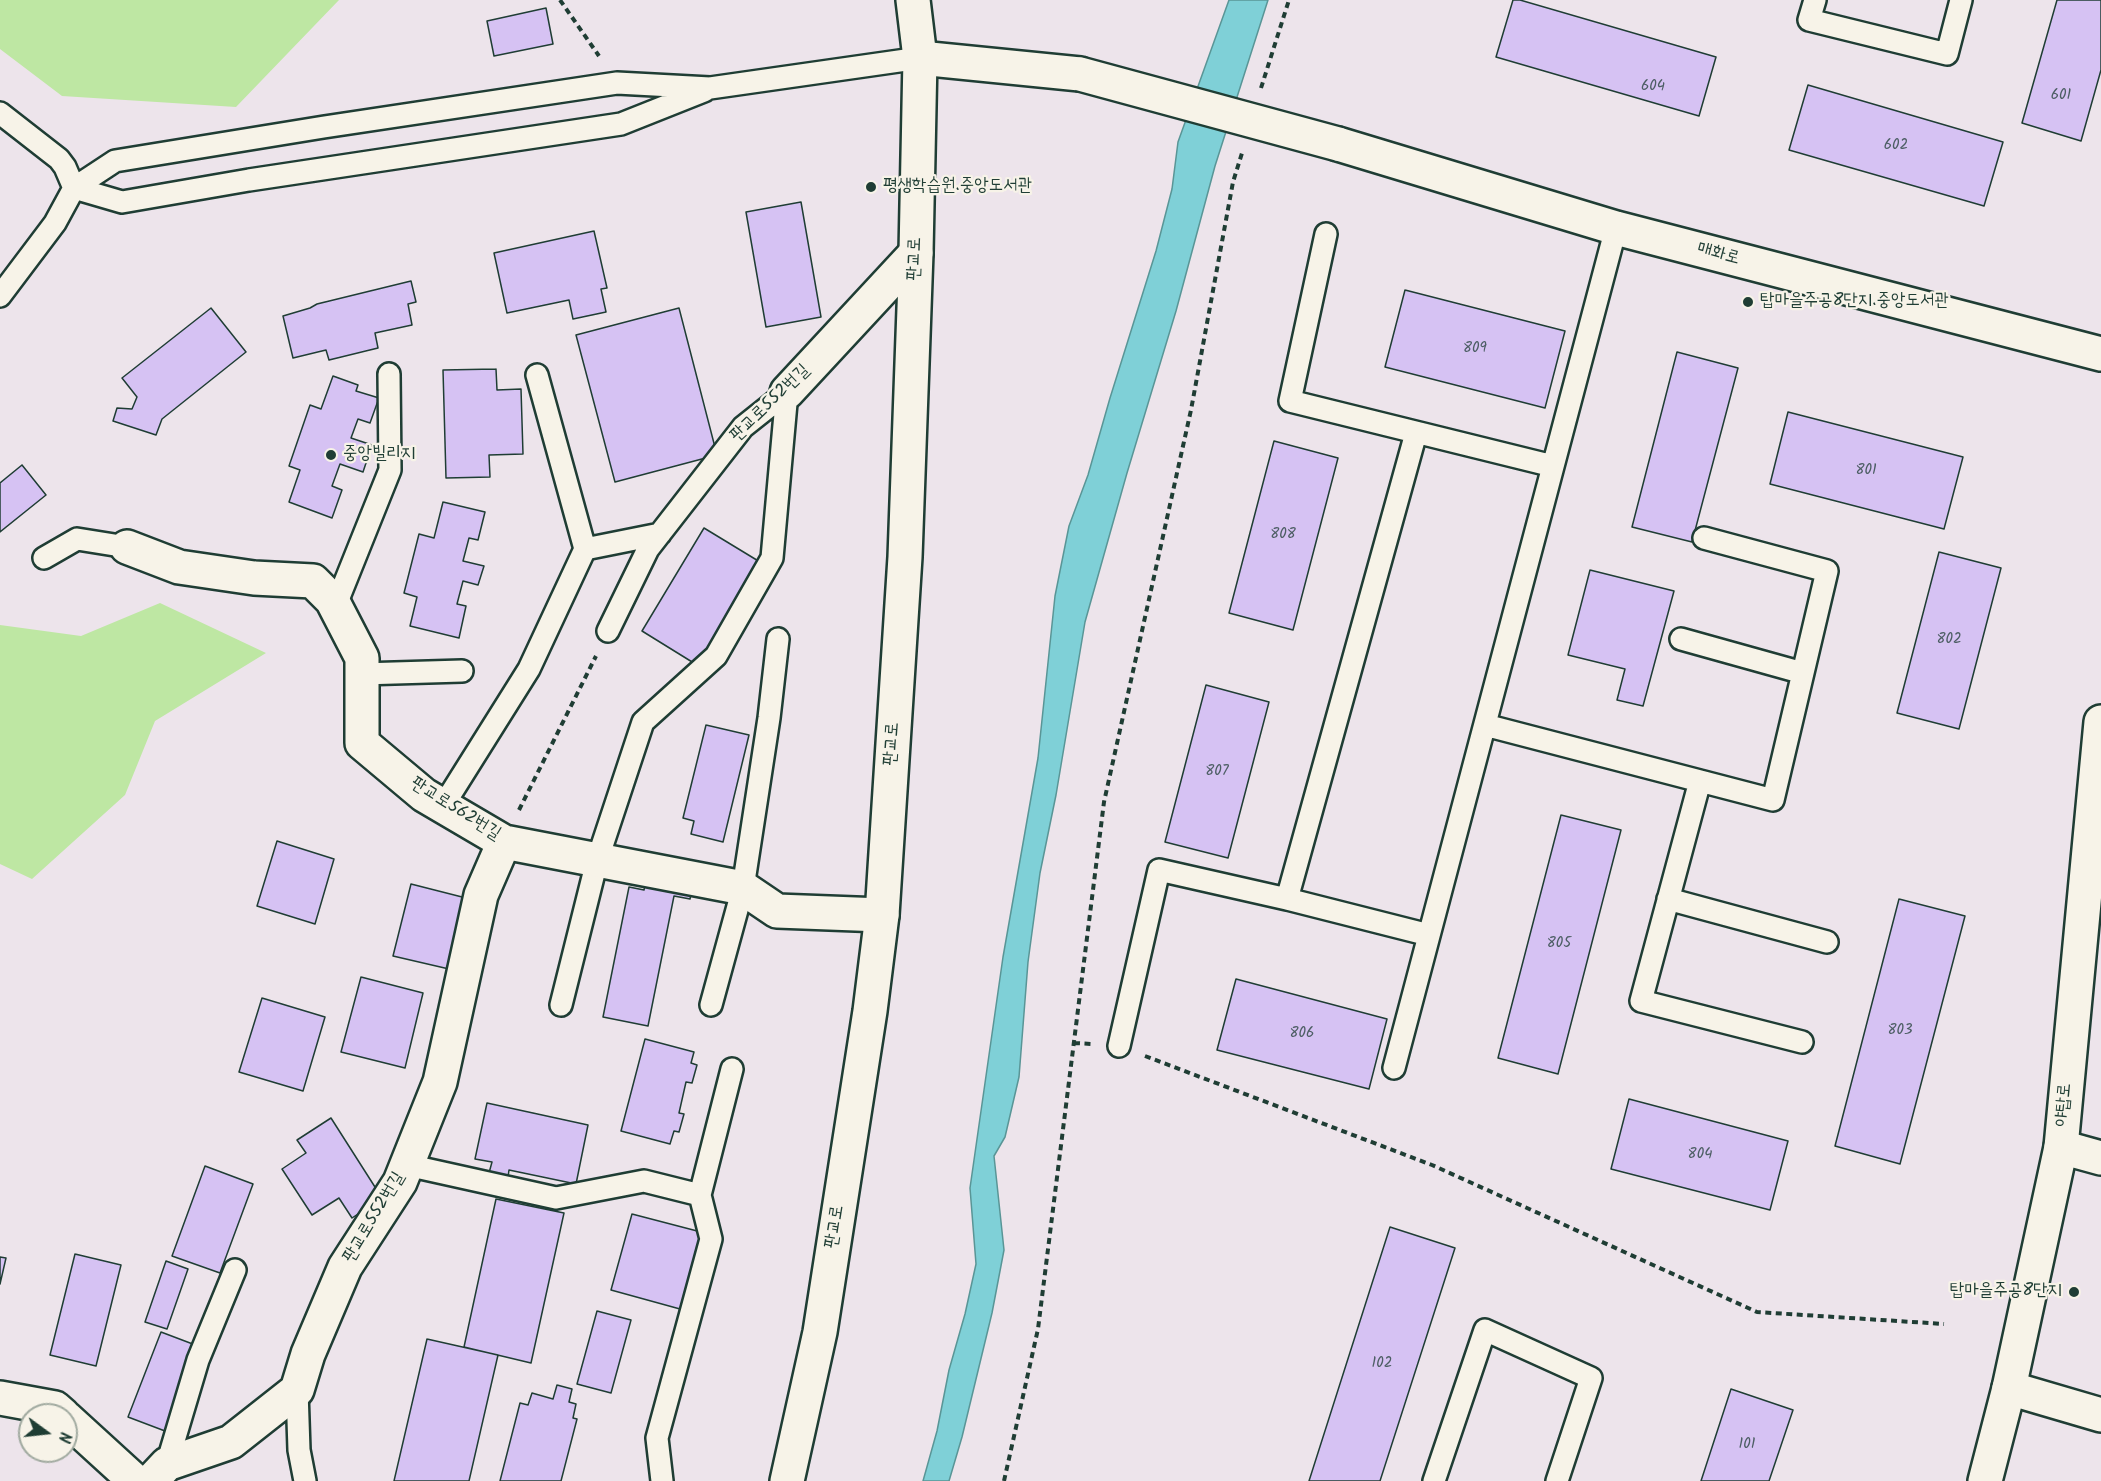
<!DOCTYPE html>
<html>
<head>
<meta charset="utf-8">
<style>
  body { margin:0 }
  #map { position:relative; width:2101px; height:1481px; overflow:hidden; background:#ede4eb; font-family:Kalam,sans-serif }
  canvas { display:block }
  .north { position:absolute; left:18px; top:1403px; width:60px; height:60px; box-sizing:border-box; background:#f7f3e8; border:2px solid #a1aaa0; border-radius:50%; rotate:105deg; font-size:16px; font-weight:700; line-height:24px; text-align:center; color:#1f3d34 }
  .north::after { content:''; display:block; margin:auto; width:21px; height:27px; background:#1f3d34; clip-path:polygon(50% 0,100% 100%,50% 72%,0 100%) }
</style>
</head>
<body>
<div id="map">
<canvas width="2101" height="1481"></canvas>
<div class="north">N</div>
</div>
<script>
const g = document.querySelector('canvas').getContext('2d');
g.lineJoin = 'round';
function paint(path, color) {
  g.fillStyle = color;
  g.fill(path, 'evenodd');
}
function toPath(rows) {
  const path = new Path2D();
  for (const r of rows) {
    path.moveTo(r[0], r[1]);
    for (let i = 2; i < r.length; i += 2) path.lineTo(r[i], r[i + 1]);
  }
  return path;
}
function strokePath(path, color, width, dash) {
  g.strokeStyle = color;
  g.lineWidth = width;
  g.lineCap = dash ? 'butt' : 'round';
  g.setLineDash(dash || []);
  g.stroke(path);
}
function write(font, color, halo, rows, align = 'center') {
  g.font = font + ' Kalam,"Poor Story",sans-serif';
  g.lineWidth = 4.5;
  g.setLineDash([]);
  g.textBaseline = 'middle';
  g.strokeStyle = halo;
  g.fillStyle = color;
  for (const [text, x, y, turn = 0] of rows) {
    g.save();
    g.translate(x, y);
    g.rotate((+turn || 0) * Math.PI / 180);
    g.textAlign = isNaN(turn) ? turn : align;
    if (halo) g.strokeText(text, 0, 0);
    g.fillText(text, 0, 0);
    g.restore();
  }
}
paint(toPath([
  [0,0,339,0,236,107,62,96,0,49],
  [160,603,266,653,155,721,125,795,32,879,0,864,0,625,81,636]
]), '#bee7a3');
const water = toPath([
  [1229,0,1268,0,1215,166,1176,311,1127,473,1085,622,1056,795,1040,873,1028,962,1019,1077,1005,1137,994,1156,1004,1250,992,1313,962,1437,949,1481,923,1481,937,1431,949,1370,965,1314,976,1264,970,1188,1003,957,1038,758,1055,596,1069,526,1088,475,1110,398,1156,251,1172,189,1178,142,1229,0]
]);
paint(water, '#7fd0d7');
strokePath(water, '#599596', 1.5);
const building = toPath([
  [1513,0,1520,0,1716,57,1699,116,1496,57,1513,0],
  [2057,0,2101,0,2101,70,2081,141,2022,123,2057,0],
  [546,8,553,44,494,56,487,21,546,8],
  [1808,85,2003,142,1984,206,1789,150,1808,85],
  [801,202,821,317,766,327,746,212,801,202],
  [594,231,607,288,601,289,606,312,573,319,569,300,507,313,494,253,594,231],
  [411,281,416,302,408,304,412,325,375,333,378,348,329,360,326,350,293,358,283,316,310,308,317,304,411,281],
  [1405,290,1565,331,1545,408,1385,367,1405,290],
  [211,308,246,352,162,419,156,435,113,421,117,408,132,409,137,397,122,378,211,308],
  [679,308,717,455,615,482,576,335,679,308],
  [1677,352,1738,368,1692,542,1632,527,1677,352],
  [496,369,497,390,521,389,523,454,489,455,490,477,446,478,443,370,496,369],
  [333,376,358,385,356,391,379,398,370,423,358,419,351,438,372,445,363,472,340,464,332,486,342,490,332,518,289,502,300,470,289,466,310,405,321,409,333,376],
  [1788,412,1963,457,1944,529,1770,484,1788,412],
  [1274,441,1338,458,1293,630,1229,613,1274,441],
  [22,465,46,495,0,532,0,483,22,465],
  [443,502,485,512,478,540,469,538,463,561,484,566,478,585,463,581,457,604,466,606,459,638,410,626,417,597,404,593,419,534,434,538,443,502],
  [704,528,760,562,697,665,642,631,704,528],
  [1939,552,2001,568,1959,729,1897,713,1939,552],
  [1590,570,1674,591,1643,706,1617,700,1625,669,1568,655,1590,570],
  [1206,685,1269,702,1228,858,1165,842,1206,685],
  [706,725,749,735,723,842,691,834,694,821,683,818,706,725],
  [1561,815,1621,830,1558,1074,1498,1058,1561,815],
  [277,841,334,859,315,924,257,906,277,841],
  [647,876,693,885,690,899,674,896,648,1026,603,1017,629,887,644,890,647,876],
  [411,884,466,898,449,969,393,956,411,884],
  [1899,899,1965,916,1900,1164,1835,1146,1899,899],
  [361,977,423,993,405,1068,341,1052,361,977],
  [1236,979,1387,1019,1369,1089,1217,1050,1236,979],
  [262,998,325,1017,303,1091,239,1072,262,998],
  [645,1039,694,1052,691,1063,697,1065,692,1083,686,1082,679,1113,684,1114,679,1132,674,1131,670,1144,621,1131,645,1039],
  [1629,1099,1788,1141,1770,1210,1611,1169,1629,1099],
  [487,1103,588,1125,576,1184,509,1170,508,1177,489,1173,492,1162,475,1159,487,1103],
  [331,1118,382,1198,352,1218,339,1198,312,1215,282,1169,306,1153,297,1140,331,1118],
  [205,1166,253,1184,220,1273,172,1256,205,1166],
  [496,1199,564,1213,531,1363,464,1347,496,1199],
  [632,1214,701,1232,680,1309,611,1290,632,1214],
  [1390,1227,1455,1248,1380,1481,1309,1481,1390,1227],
  [75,1254,121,1265,96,1366,50,1355,75,1254],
  [0,1257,6,1258,0,1284,0,1257],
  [166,1261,188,1269,167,1329,145,1322,166,1261],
  [597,1311,631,1320,611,1393,577,1384,597,1311],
  [161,1332,198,1346,165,1431,128,1417,161,1332],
  [427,1339,498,1355,469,1481,394,1481,427,1339],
  [557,1385,572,1389,569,1402,576,1404,573,1418,577,1419,561,1481,500,1481,520,1403,528,1405,532,1393,553,1399,557,1385],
  [1731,1389,1793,1410,1769,1481,1701,1481,1731,1389]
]);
paint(building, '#d6c2f3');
strokePath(building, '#1f3d34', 1.5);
const service = toPath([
  [1815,0,1809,20,1947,54,1961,0],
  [0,113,59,159,65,167,74,188],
  [74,188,122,202,249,180,621,124,704,91],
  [1326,234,1290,401,1553,466],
  [0,296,55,223,74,188,115,161,324,127,617,83,710,88,920,58],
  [537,375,585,549],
  [1416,433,1287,899,1429,935],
  [44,558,77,539,127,547],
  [335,607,390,470,389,374],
  [608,631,648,549,743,427,787,392],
  [1681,639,1803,673],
  [361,674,462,671],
  [1485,725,1773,800,1827,571,1704,538],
  [1700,781,1641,1001,1802,1042],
  [443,806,529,669,585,549,660,534],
  [1668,899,1827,942],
  [561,1005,597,861,643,722,716,656,772,558,787,392],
  [711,1005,743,888,769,718,778,639],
  [1119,1046,1159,870,1287,899],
  [1394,1068,1616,228],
  [407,1165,556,1198,644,1181,700,1195],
  [297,1390,299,1450,305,1481],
  [167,1464,198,1360,235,1270],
  [662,1481,657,1438,711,1239,700,1195,732,1069],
  [1434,1481,1485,1330,1591,1378,1557,1481]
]);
const minor = toPath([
  [920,58,1080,74],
  [1338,144,1616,228,2101,354],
  [787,392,916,253],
  [127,547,179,567,254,578,313,581,332,600,362,658,362,743,424,795,504,842,743,888,777,911,882,915],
  [2061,1147,2101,1158],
  [2009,1388,2101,1415],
  [0,1398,55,1408,63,1415],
  [66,1418,135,1481],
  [151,1481,167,1464,231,1442,297,1390,308,1354,345,1267,400,1182,440,1082,481,895,504,842]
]);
const tertiary = toPath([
  [1985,1481,2009,1388,2061,1147,2101,722]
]);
const secondary = toPath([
  [787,1481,820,1332,870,1011,882,915,905,557,916,253,920,58,913,0]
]);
strokePath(service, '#1f3d34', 26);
strokePath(minor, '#1f3d34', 38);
strokePath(tertiary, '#1f3d34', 38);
strokePath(secondary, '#1f3d34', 38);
strokePath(toPath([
  [560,0,599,56],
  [1261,88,1289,0],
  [519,810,596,656],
  [1074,1043,1092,1044],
  [1145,1056,1432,1165,1757,1312,1944,1324],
  [1004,1481,1038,1329,1104,802,1191,410,1233,182,1242,153]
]), '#1f3d34', 4, [6, 4.5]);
strokePath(service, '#f7f3e8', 21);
strokePath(minor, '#f7f3e8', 33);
strokePath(tertiary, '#f7f3e8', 33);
strokePath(secondary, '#f7f3e8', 33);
const minorBridge = toPath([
  [1080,74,1338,144]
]);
strokePath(minorBridge, '#1f3d34', 38, []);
strokePath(minorBridge, '#f7f3e8', 33);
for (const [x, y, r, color] of [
  [871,187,6,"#1f3d34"],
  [1748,302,6,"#1f3d34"],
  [331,455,6,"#1f3d34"],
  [2074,1292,6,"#1f3d34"]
]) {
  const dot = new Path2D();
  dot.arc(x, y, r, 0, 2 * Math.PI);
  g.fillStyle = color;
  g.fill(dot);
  strokePath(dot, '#f7f3e8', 2);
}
write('15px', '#4d5e64', null, [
  ["604",1653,87],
  ["601",2061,96],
  ["602",1896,146],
  ["809",1475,349],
  ["801",1866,471],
  ["808",1283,535],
  ["802",1949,640],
  ["807",1217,772],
  ["805",1559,944],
  ["803",1900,1031],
  ["806",1302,1034],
  ["804",1700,1155],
  ["102",1382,1364],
  ["101",1747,1445]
]);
write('18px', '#1f3d34', '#f7f3e8', [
  ["평생학습원.중앙도서관",883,187],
  ["탑마을주공8단지.중앙도서관",1760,302],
  ["중앙빌리지",343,455],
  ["탑마을주공8단지",2062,1292,"right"]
], 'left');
write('18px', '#1f3d34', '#f7f3e8', [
  ["매화로",1718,255,15],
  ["판교로",916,259,-88],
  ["판교로552번길",771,404,-44],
  ["판교로",893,744,-86],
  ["판교로562번길",455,810,32],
  ["야탑로",2065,1105,-85],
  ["판교로552번길",375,1218,-59],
  ["판교로",836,1227,-81]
]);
</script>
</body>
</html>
